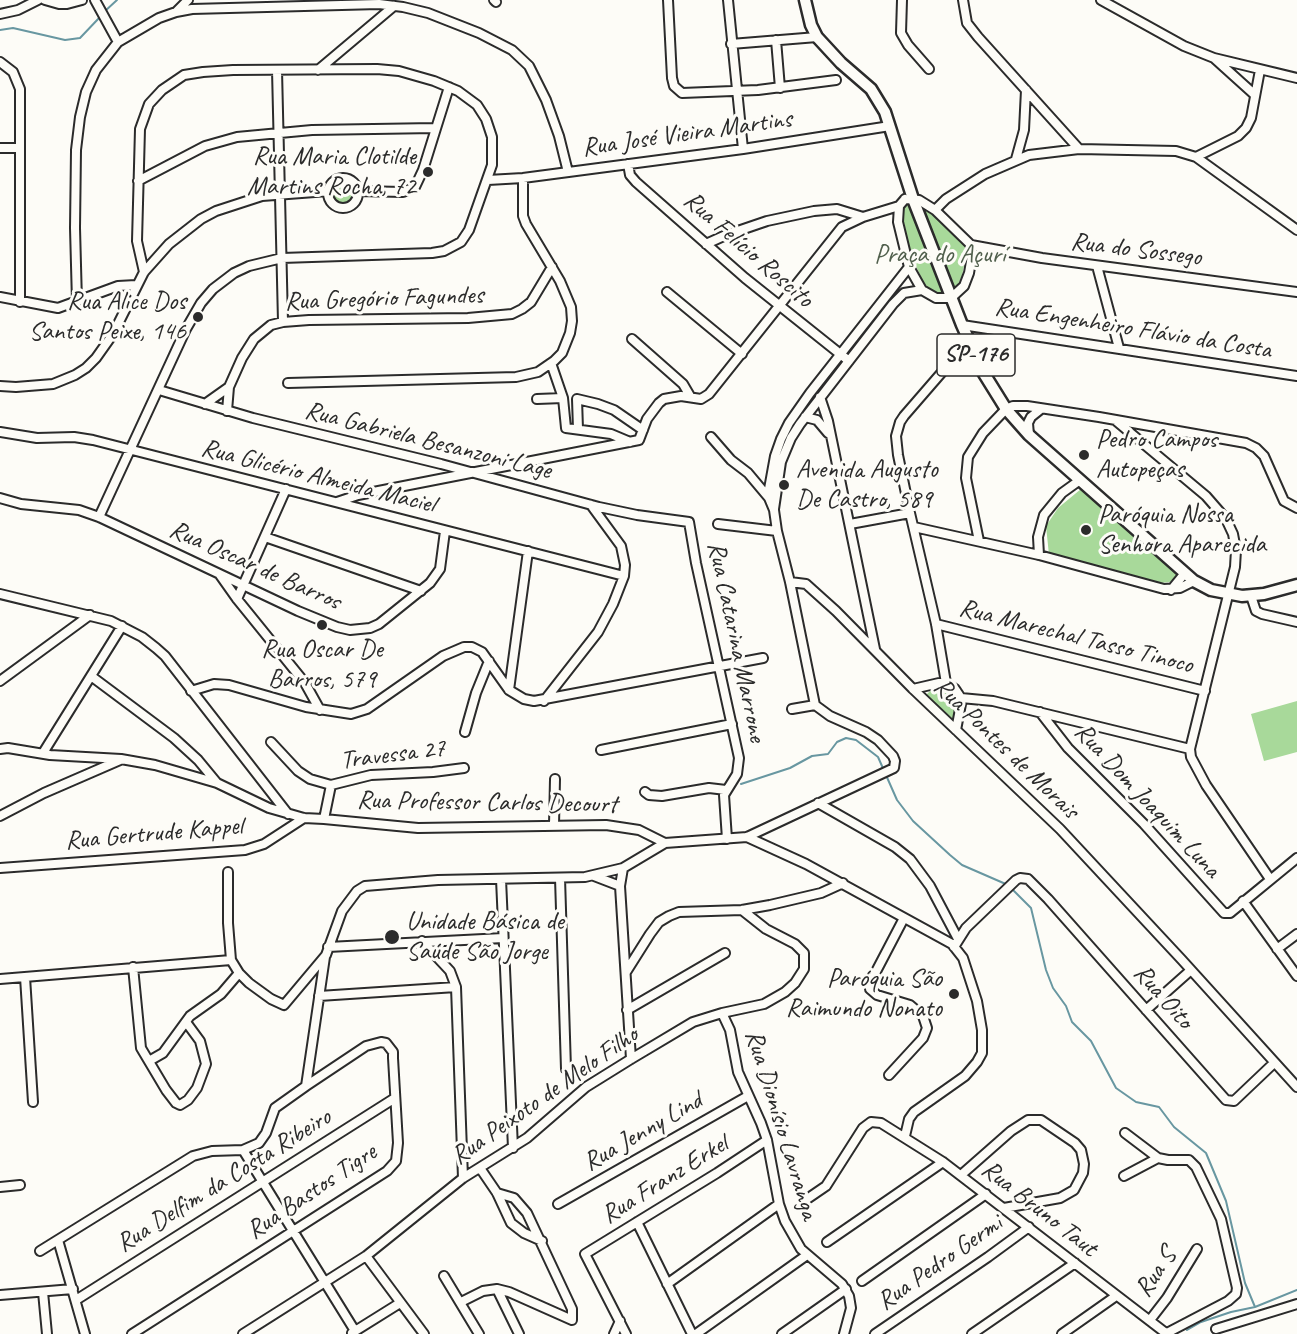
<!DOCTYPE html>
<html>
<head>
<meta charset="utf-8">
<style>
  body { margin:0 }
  canvas { display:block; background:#fdfcf7 }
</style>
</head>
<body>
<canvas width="1297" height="1334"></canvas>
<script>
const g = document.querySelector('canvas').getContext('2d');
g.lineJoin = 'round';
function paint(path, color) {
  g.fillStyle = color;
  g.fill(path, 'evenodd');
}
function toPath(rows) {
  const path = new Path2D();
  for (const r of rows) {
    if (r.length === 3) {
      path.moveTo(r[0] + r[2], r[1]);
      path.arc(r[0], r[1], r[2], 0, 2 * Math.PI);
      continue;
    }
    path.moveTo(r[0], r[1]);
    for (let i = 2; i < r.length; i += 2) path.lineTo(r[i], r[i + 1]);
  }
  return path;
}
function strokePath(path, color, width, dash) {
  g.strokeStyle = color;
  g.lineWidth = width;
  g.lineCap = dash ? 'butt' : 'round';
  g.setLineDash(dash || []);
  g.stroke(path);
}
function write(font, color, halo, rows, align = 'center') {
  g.font = font + ' Caveat,sans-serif';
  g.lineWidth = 6;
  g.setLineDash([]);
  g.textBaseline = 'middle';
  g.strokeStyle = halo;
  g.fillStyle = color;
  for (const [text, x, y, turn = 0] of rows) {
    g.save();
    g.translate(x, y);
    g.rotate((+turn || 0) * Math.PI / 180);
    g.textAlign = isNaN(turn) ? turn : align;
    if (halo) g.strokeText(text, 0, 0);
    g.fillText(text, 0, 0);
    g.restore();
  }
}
paint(toPath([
  [343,192,11],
  [912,204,931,210,968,245,962,276,957,286,939,296,929,290,924,284,911,255,901,209,905,205],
  [1081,489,1179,574,1170,582,1160,583,1049,555,1046,526,1058,508],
  [942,689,951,690,959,704,955,721,926,695,931,690],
  [1297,701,1297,752,1264,761,1251,714]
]), '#a8d99a');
strokePath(toPath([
  [104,12,117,0],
  [0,30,13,28,65,40,80,38,100,17],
  [741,784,790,768,812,756,828,754,837,742,846,738,856,740,878,757,897,800,913,821,950,855,962,865,1008,885],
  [1012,889,1031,908,1046,970,1053,988,1066,1006,1072,1022,1091,1041,1116,1088,1136,1102,1159,1107,1174,1127,1206,1153,1226,1201,1245,1283,1255,1307],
  [1187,1330,1201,1322,1231,1312,1255,1307,1297,1290]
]), '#6897a1', 2);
const minor = toPath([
  [45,0,59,4,67,4,82,0],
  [95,0,118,42],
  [494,0,496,2],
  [668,0,672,78,674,86,682,93,758,90,836,80],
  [728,0,743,149],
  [902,0,901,33,908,45,929,69],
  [963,0,967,23,978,37,1079,149],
  [1101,0,1184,46,1214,58,1297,78],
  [176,12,188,0],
  [0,14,18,10,38,0],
  [776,40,780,88],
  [731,44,817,37],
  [1214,58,1255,95],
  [0,62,13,72,20,89,20,302],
  [277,70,283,322],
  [318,70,394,6],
  [0,148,20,148],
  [1196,157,1238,136,1246,128,1251,118,1260,70],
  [1016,159,1024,130,1026,90],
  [628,164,630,175,636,182,745,278,849,361],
  [343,193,15],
  [488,180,523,178,743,149,890,126],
  [138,181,205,146,237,137,312,130,435,128],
  [358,191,403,192,415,187,423,170,449,87],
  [905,199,919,200,935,210,971,245,972,256,969,273,964,286,951,298,936,298,922,290,909,267,898,222,899,206,905,199],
  [935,210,946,199,985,174,1029,155,1079,149,1176,151,1196,157,1297,230],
  [706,244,726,235,767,221,814,211,837,209,863,217],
  [971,245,1042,258,1297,292],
  [1097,266,1119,348],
  [667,292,742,354],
  [0,297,58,308,118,286,136,285],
  [77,302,75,228,76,150,80,117,86,92,96,70,118,42,159,18,176,12,192,9,379,4,403,7,428,13,479,33,512,50,529,66,546,100,559,136,568,172],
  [962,325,1297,376],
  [632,339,683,384,690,396],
  [551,363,563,398],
  [288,383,516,377,538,372,554,361,562,353,570,333,572,321,571,307,560,281,526,224,523,216,523,178],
  [0,386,16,387,53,384,75,375,86,368,96,358,113,334,144,272,169,244,201,219,216,211,262,196,328,191],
  [159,390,253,418,441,464,599,507,637,515,689,522,696,563,739,758,737,774,724,795,727,839],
  [820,397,828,421,875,649],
  [537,399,563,398,566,428,611,434,630,442],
  [205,404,229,387],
  [227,411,229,387,242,358,254,339,271,325,283,322,309,320,468,318,512,314,522,309,531,302,552,267],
  [805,417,817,420,828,433],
  [1115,420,1206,496,1226,519,1233,534,1236,550,1235,567,1190,749,1191,757,1206,785,1270,879],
  [578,429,577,399,598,404,614,410,643,430],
  [0,432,37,438,74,437,93,440,624,576],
  [1029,435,1028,423,1031,417,1041,409],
  [711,437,731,460,748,473,769,498],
  [0,498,21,504,79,510,99,517,298,611,337,627,350,630,370,628,379,624,430,583,440,569,445,531],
  [337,502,358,495,639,440,647,419,659,403,664,399,681,396,701,399,709,394,842,227,863,217,899,206],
  [774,509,781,462,791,438,800,424,893,304,904,293,922,290],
  [99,517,186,329,201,303,213,289,234,273,249,266,282,258,432,253,444,251,461,242,469,230,492,165,492,137,486,119,477,105,458,91,434,81,399,71,377,69,233,70,203,72,184,75,162,90,149,104,140,129,137,241,144,272],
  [718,524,777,531],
  [850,524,910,513],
  [914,527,1039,555,1164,589,1180,588,1194,581],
  [265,537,421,591],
  [979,541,966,478,968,457,983,433,1006,409,1013,406,1027,406,1099,417,1246,443,1256,448,1264,456,1284,501,1297,508],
  [1039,555,1038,537,1044,515,1062,493,1080,480],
  [220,575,237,599,305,683,320,710],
  [790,582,806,584,836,611,913,689,1060,829,1182,960,1297,1087],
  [1171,590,1185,573],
  [0,594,111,621,142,637,156,648,165,656,288,814],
  [1251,596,1256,611,1262,614,1297,622],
  [237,599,286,489],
  [936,624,1205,691],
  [91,676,174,738,198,760,217,783],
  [0,681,90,615],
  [946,683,936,624,910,513,898,455,896,436,900,422,904,416,969,341],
  [913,689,939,683,946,683,955,689,961,698,961,704,956,730],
  [509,690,528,551],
  [191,691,214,684,229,685,306,707,351,714,367,709,443,656,464,647,472,647,482,652,509,690,524,699,534,701,763,658],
  [961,698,993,701,1190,749],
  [544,701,598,632,613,604,624,576,625,565,621,546,591,505],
  [792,709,815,705],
  [1040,712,1068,748,1144,824,1224,913,1230,913,1297,858],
  [465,732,476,693,489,661],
  [271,742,298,771,310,779,331,785,371,775,433,772,464,768],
  [0,749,8,748,50,755,121,759,155,765,217,783,269,808,304,818,324,819,418,828,606,825,639,830,665,843],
  [601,750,732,724],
  [43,753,122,626],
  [645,792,649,795,662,796,709,788,726,790],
  [818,803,895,847,910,859,930,886,958,939],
  [0,816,44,793,120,760],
  [324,819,331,785],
  [554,825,555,779],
  [747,837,806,864,952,944,963,958,977,1001,982,1030,982,1053,977,1062,965,1076,914,1112,909,1119,905,1136],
  [0,868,245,850,264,844,304,818],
  [228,872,228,923,231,960,239,973,249,983,271,999,284,1005,326,955,342,911,357,891,365,886,438,880,585,877,623,868],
  [594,876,620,886],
  [560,878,566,1069],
  [501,879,513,1148],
  [1243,901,1297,976],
  [422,941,450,971,456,987,463,1178],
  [328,947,503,938],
  [954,947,966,928,1016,880,1020,878,1028,879,1048,899,1226,1100,1234,1101,1274,1063],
  [1277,949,1297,934],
  [133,967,141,1048,166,1090,176,1103,180,1105,188,1100,197,1088,206,1064,200,1041,186,1022],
  [626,972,650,934,659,922,669,916,679,912,742,910,770,905,821,893,843,883],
  [25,977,33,1102],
  [0,979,231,960],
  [319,996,456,987],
  [627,1010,725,953],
  [1146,1010,1191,970],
  [722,1013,730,1030,738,1072,761,1123,767,1140,779,1204,785,1221,801,1249,842,1284,849,1296,851,1308,844,1334],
  [631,1059,620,886,623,868,665,843,747,837,894,768,895,761,893,756,878,740,866,732,830,716,815,705,790,582,777,531,774,510,769,498,769,489,775,456,781,439,789,423,810,393,909,267],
  [149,1061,163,1053,190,1016,221,994,239,973],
  [889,1075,923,1038,927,1028,923,1016,910,1005,877,995,870,989,870,983,904,918],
  [1125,1133,1158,1158,1168,1160,1189,1160,1196,1167,1221,1219,1237,1288,1236,1294,1228,1301,1165,1334],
  [243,1150,355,1331],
  [480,1168,497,1193,511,1223,524,1233,542,1241],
  [961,1175,1011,1131,1028,1120,1041,1120,1075,1143,1081,1150,1084,1164,1083,1173,1074,1190,1060,1198,1004,1208],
  [1124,1176,1158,1158],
  [0,1187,20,1185],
  [497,1193,514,1198,527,1213,572,1309,572,1320,509,1292,497,1289,519,1334],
  [807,1199,826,1186,863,1128,871,1122,881,1123,943,1162,1167,1334],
  [558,1204,748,1096],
  [637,1222,692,1334],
  [58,1240,85,1334],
  [827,1242,943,1162],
  [40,1251,193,1156,212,1151,243,1150,259,1143,266,1133,275,1108,306,1086,325,957],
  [366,1256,424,1334],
  [444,1276,479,1334],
  [862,1281,986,1194],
  [667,1284,779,1204],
  [43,1292,47,1334],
  [0,1295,73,1289],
  [76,1300,395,1098],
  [461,1302,483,1291,497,1289],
  [1150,1320,1167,1298,1197,1249],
  [1216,1329,1297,1304],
  [352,1333,400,1303],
  [132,1334,387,1171,396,1161,398,1143,393,1058,393,1052,386,1043,381,1042,366,1046,306,1086],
  [243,1334,366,1256,463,1178,527,1138,586,1087,631,1059,693,1022,722,1013,764,1004,785,992,795,983,804,969,804,953,795,944,766,929,742,910],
  [614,1334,620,1321],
  [626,1334,585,1254,717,1173,767,1140],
  [696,1334,807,1255],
  [782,1334,846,1289],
  [875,1334,988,1257,1029,1227],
  [972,1334,1075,1263],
  [1062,1334,1116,1296]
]);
const major = toPath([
  [805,0,811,25,817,37,841,63,871,89,885,112,913,199,962,325,983,372,1006,409,1029,435,1194,581,1211,590,1242,596,1264,594,1297,585]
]);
strokePath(minor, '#2b2b2b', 12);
strokePath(major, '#2b2b2b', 15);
strokePath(minor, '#fdfcf7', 8);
strokePath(major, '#fdfcf7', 10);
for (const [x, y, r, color] of [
  [428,172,6,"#2b2b2b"],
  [198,317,6,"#2b2b2b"],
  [1084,455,6,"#2b2b2b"],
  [784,485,6,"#2b2b2b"],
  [1086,530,6,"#2b2b2b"],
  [322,625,6,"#2b2b2b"],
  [392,937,8,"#2b2b2b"],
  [954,994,6,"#2b2b2b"]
]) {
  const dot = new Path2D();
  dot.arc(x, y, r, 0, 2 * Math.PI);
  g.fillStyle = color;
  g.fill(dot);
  strokePath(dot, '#fdfcf7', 2);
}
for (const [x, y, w] of [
  [976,355,78]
]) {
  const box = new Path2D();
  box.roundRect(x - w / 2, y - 21, w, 42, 4.5);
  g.fillStyle = '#fdfcf7';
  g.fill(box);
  strokePath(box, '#2b2b2b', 1.5);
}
write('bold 24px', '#2b2b2b', null, [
  ["SP-176",976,355]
]);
write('26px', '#2b2b2b', '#fdfcf7', [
  ["Rua José Vieira Martins",687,134,-8],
  ["Rua Felício Roscito",748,250,41],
  ["Rua do Sossego",1136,250,7],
  ["Rua Gregório Fagundes",384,299,-2],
  ["Rua Engenheiro Flávio da Costa",1133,329,9],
  ["Rua Gabriela Besanzoni Lage",428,441,14],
  ["Rua Glicério Almeida Maciel",318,477,14],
  ["Rua Oscar de Barros",255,566,24],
  ["Rua Marechal Tasso Tinoco",1076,637,14],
  ["Rua Catarina Marrone",736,642,78],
  ["Rua Pontes de Morais",1006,749,44],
  ["Travessa 27",393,755,-7],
  ["Rua Dom Joaquim Luna",1147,801,47],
  ["Rua Professor Carlos Decourt",487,803,1],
  ["Rua Gertrude Kappel",154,834,-5],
  ["Rua Oito",1163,997,49],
  ["Rua Peixoto de Melo Filho",545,1096,-35],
  ["Rua Dionísio Lavranga",781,1125,73],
  ["Rua Jenny Lind",643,1132,-30],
  ["Rua Franz Erkel",665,1180,-32],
  ["Rua Delfim da Costa Ribeiro",224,1181,-32],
  ["Rua Bastos Tigre",312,1192,-34],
  ["Rua Bruno Taut",1039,1209,38],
  ["Rua Pedro Germi",940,1263,-35],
  ["Rua S",1156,1273,-56]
]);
write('26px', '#2b2b2b', '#fdfcf7', [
  ["Rua Maria Clotilde",416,157,"right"],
  ["Martins Rocha, 72",416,187,"right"],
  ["Rua Alice Dos",186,302,"right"],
  ["Santos Peixe, 146",186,332,"right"],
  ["Pedro Campos",1096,440],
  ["Autopeças",1096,470],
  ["Avenida Augusto",796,470],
  ["De Castro, 589",796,500],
  ["Paróquia Nossa",1098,515],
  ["Senhora Aparecida",1098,545],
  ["Rua Oscar De",322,650,"center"],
  ["Barros, 579",322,680,"center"],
  ["Unidade Básica de",406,922],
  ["Saúde São Jorge",406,952],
  ["Paróquia São",942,979,"right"],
  ["Raimundo Nonato",942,1009,"right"]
], 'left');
write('26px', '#505f4c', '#fdfcf7', [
  ["Praça do Açurí",940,255]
]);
</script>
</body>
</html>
